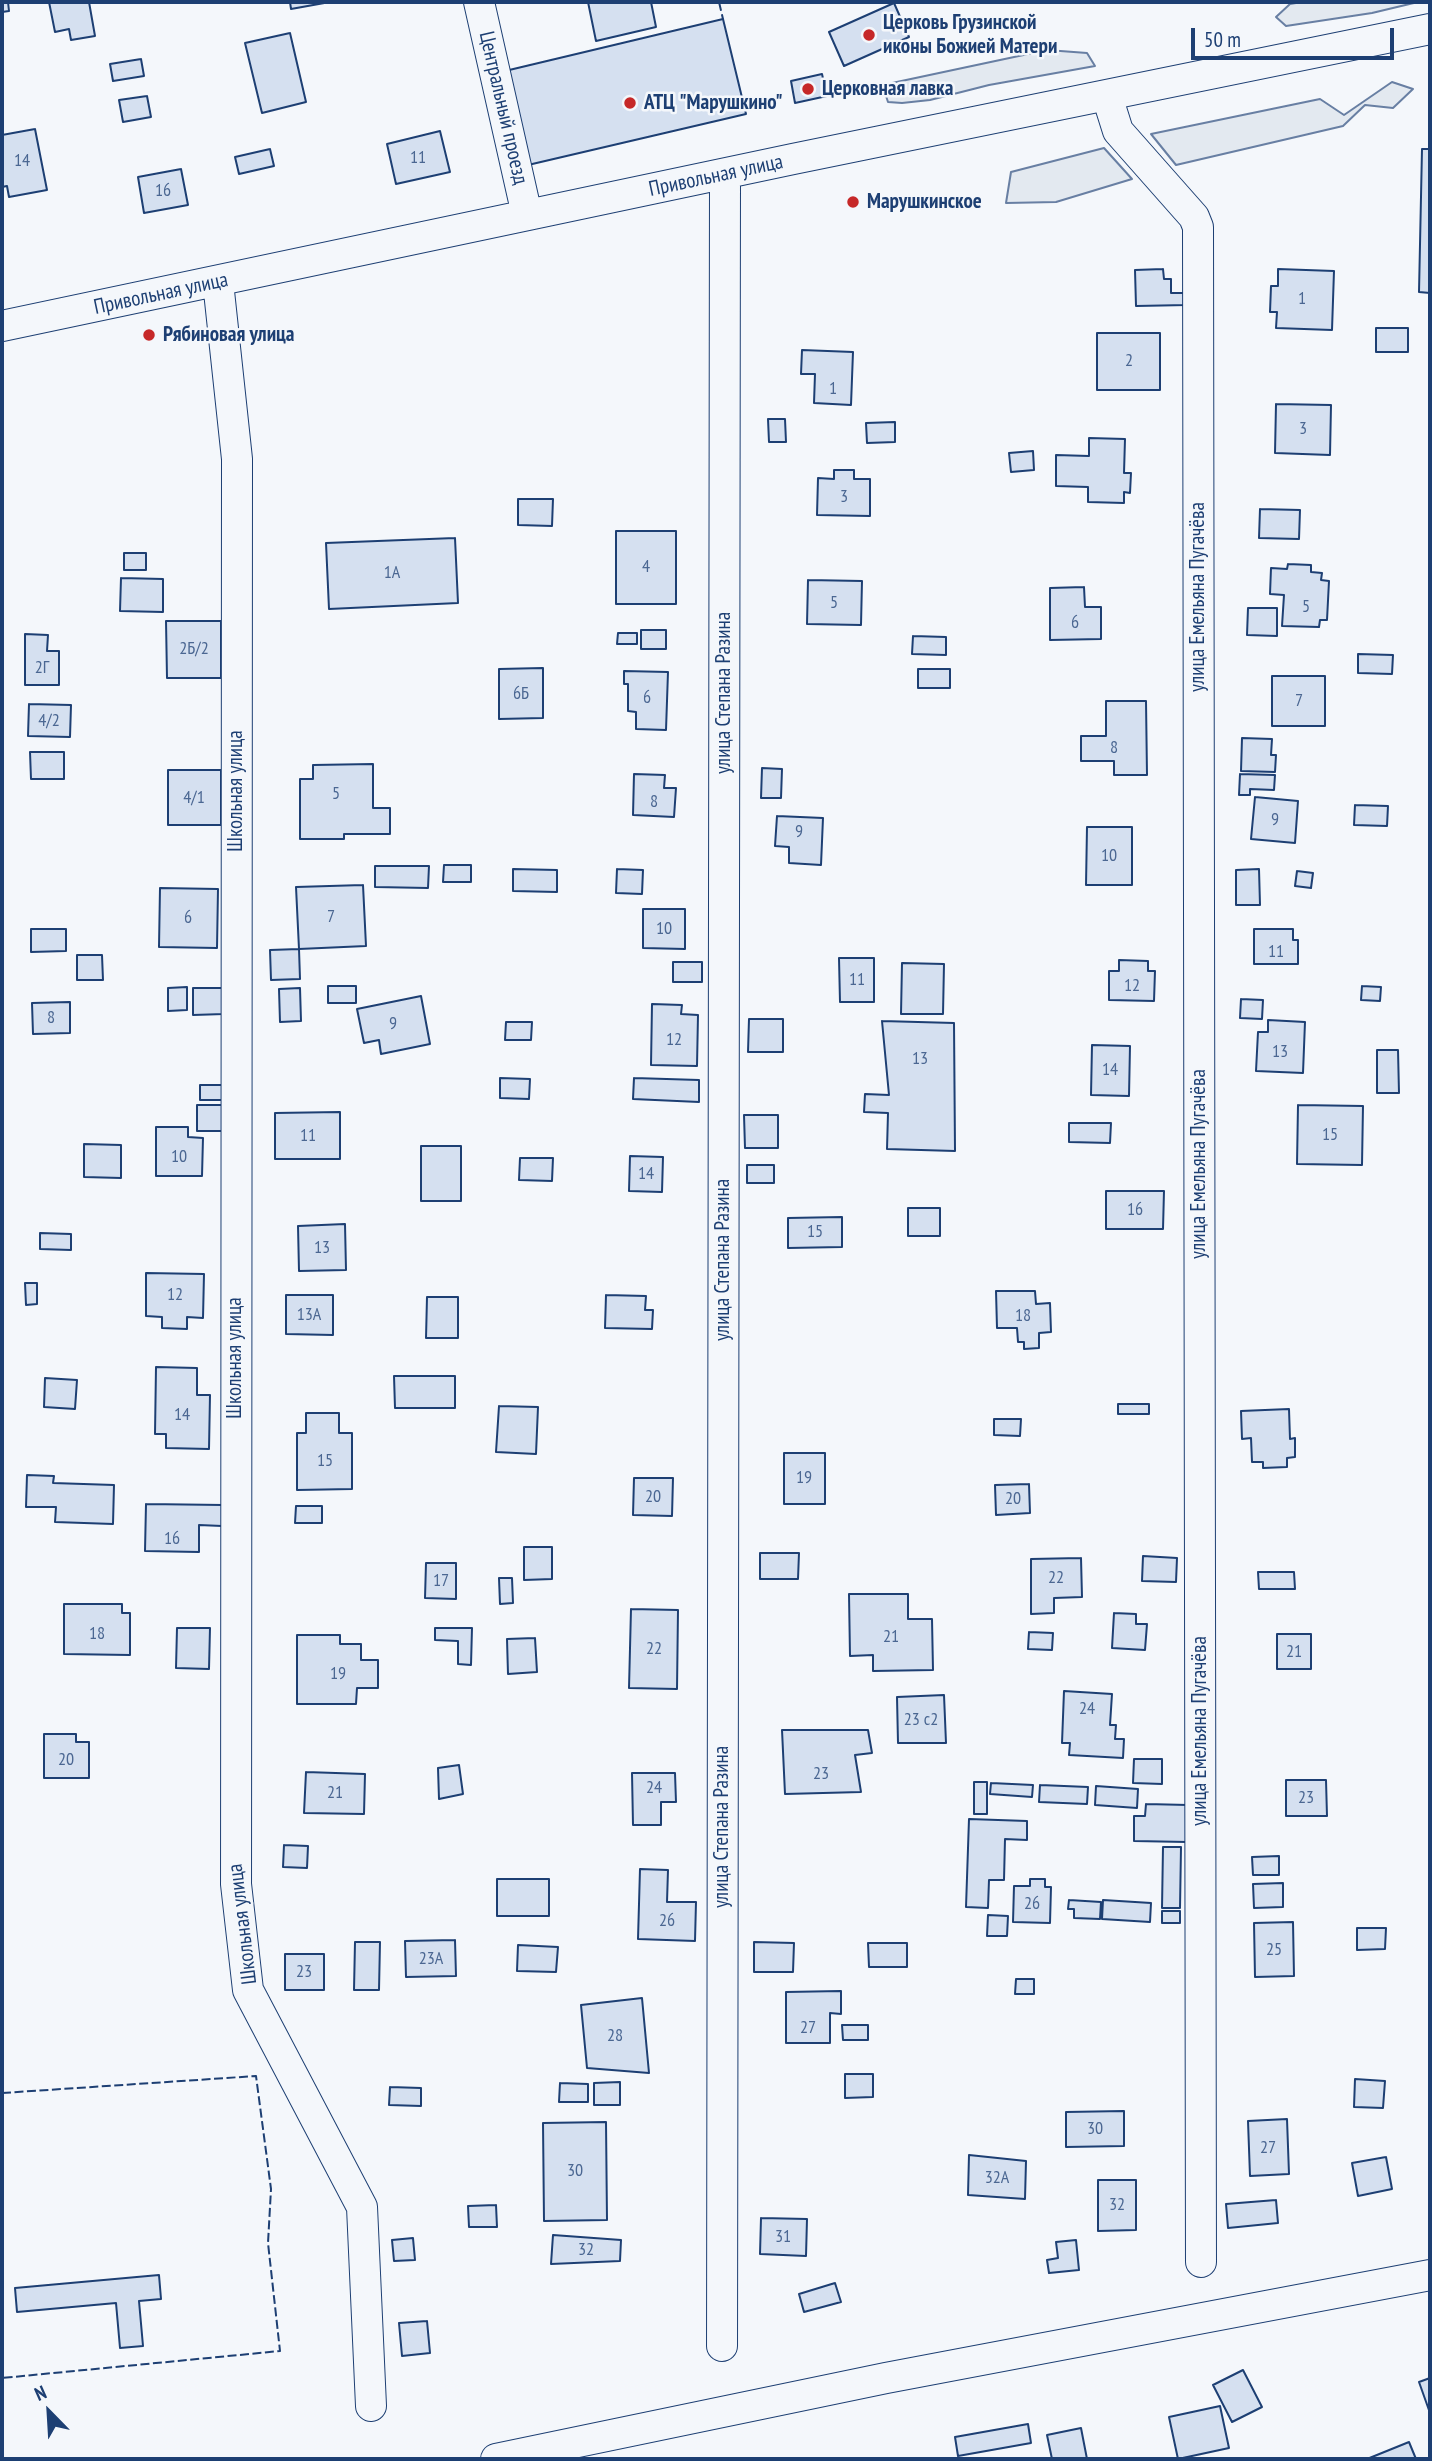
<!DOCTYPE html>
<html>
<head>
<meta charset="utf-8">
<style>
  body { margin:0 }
  #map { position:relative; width:1432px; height:2461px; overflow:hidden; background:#f4f7fb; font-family:"PT Sans Narrow",sans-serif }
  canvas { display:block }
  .frame { position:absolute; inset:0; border:4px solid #1d3f73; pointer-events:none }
  .north { position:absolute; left:14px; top:2377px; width:70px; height:70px; -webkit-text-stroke:5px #f4f7fb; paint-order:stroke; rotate:336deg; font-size:19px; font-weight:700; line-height:28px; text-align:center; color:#1d3f73 }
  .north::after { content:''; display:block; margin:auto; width:24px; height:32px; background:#1d3f73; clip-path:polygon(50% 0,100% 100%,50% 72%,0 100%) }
  .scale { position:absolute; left:1191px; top:28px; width:203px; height:32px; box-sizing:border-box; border:4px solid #1d3f73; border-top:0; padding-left:9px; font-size:21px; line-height:24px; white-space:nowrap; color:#1d3f73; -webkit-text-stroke:5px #f4f7fb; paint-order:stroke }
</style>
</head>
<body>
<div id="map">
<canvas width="1432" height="2461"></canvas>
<div class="frame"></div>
<div class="north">N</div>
<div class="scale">50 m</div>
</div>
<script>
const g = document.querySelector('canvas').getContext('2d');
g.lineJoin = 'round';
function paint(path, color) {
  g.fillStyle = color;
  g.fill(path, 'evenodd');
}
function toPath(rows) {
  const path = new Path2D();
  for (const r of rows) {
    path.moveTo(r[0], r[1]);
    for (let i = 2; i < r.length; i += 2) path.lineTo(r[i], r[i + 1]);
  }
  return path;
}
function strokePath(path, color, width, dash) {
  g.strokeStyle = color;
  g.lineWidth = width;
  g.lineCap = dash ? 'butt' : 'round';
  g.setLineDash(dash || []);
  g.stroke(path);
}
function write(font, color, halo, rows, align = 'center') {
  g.font = font + ' "PT Sans Narrow",sans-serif';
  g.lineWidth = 5;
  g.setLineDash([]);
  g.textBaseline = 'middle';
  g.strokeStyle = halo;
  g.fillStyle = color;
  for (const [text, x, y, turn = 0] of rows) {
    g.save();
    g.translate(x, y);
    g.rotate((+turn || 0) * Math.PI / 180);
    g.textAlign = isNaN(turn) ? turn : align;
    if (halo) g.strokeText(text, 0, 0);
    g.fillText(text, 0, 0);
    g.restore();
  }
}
const green = toPath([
  [1302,2,1418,2,1372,13,1286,26,1276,17,1290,4,1302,2],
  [1047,50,1087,53,1095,66,989,85,930,100,902,103,888,102,884,90,892,83,1047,50],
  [1392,82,1413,89,1393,108,1365,105,1343,126,1176,165,1151,134,1320,99,1344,115,1392,82],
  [1104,148,1132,179,1056,202,1006,203,1011,172,1104,148]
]);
paint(green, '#e3e9f0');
strokePath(green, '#687fa3', 2);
const building = toPath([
  [2,2,8,2,9,11,2,12,2,2],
  [49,2,89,2,95,36,71,40,69,29,55,32,49,2],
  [290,2,330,2,291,9,290,2],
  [588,2,651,2,656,27,596,41,588,2],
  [894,3,909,37,844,66,829,32,894,3],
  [723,19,746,114,528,165,505,71,723,19],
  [290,33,306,102,262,113,245,43,290,33],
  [141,59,144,76,113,81,110,64,141,59],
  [822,74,827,96,795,103,791,81,822,74],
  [147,96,151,117,123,122,119,100,147,96],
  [35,129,47,190,9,197,7,186,2,187,2,135,35,129],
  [440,131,450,172,396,184,387,144,440,131],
  [270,149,274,166,239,174,235,157,270,149],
  [1422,149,1430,149,1430,293,1419,292,1422,149],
  [181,169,188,205,144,213,138,177,181,169],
  [1163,269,1164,279,1171,279,1171,293,1186,293,1187,305,1136,306,1135,270,1163,269],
  [1278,269,1334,271,1332,330,1276,328,1277,312,1270,312,1271,286,1278,286,1278,269],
  [1376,328,1408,328,1408,352,1376,352,1376,328],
  [1097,333,1160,333,1160,390,1097,390,1097,333],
  [802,350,853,352,851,405,814,403,815,374,801,374,802,350],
  [1276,404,1331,405,1330,455,1275,453,1276,404],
  [768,419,785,419,786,442,769,442,768,419],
  [895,422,895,442,867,443,866,423,895,422],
  [1089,438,1125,439,1124,473,1131,473,1130,493,1124,492,1124,503,1088,502,1088,487,1056,486,1056,455,1089,456,1089,438],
  [1033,451,1034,470,1011,472,1009,453,1033,451],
  [834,470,854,470,854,479,870,479,870,516,817,515,818,478,834,479,834,470],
  [518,499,553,499,552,526,518,525,518,499],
  [1260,509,1300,510,1299,539,1259,538,1260,509],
  [616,531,676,531,676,604,616,604,616,531],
  [455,538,458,603,329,609,326,543,455,538],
  [124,553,146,553,146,570,124,570,124,553],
  [1288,564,1311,565,1311,572,1322,573,1321,580,1329,581,1327,620,1320,620,1319,627,1282,626,1284,595,1270,594,1271,568,1287,569,1288,564],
  [121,578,163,579,163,612,120,611,121,578],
  [808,580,862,581,861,625,807,624,808,580],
  [1084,587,1085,607,1101,607,1101,639,1050,640,1050,588,1084,587],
  [1248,608,1277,608,1277,636,1247,635,1248,608],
  [166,621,221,621,221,678,167,678,166,621],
  [641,630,666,630,666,649,641,649,641,630],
  [618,633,637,633,637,644,617,644,618,633],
  [25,634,48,635,47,651,59,651,59,685,25,685,25,634],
  [913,636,946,637,946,655,912,654,913,636],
  [1358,654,1393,655,1392,674,1358,673,1358,654],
  [543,668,543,718,499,719,499,669,543,668],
  [918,669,950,669,950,688,918,688,918,669],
  [624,671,668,672,666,730,636,729,636,712,628,711,628,684,624,684,624,671],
  [1272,676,1325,676,1325,726,1272,726,1272,676],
  [1106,701,1146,701,1147,775,1114,775,1114,761,1081,761,1081,736,1106,736,1106,701],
  [29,704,71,705,70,737,28,736,29,704],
  [1242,738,1272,739,1271,755,1276,755,1275,772,1241,771,1242,738],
  [30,752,64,752,64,779,31,779,30,752],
  [373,764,373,808,390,808,390,834,344,834,344,839,300,839,300,779,313,779,313,765,373,764],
  [762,768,782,769,781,798,761,798,762,768],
  [168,770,221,770,221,825,168,825,168,770],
  [634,774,665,775,664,788,676,788,674,817,633,815,634,774],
  [1240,774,1275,775,1274,790,1250,789,1250,795,1239,795,1240,774],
  [1255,797,1298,801,1295,843,1251,839,1255,797],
  [1355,805,1388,806,1387,826,1354,825,1355,805],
  [777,816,823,818,821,865,789,863,789,847,775,846,777,816],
  [1087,827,1132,827,1132,885,1086,885,1087,827],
  [444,865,471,865,471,882,443,882,444,865],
  [375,866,429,866,428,888,375,887,375,866],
  [513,869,557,870,557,892,513,891,513,869],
  [617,869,643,870,642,894,616,893,617,869],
  [1259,869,1260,905,1236,905,1236,870,1259,869],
  [1297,871,1313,873,1311,888,1295,886,1297,871],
  [363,885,366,946,299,949,296,887,363,885],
  [160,888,218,889,217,948,159,947,160,888],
  [643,909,685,909,685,949,643,948,643,909],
  [31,929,66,929,66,951,31,952,31,929],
  [1254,929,1293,929,1293,940,1298,940,1298,964,1254,964,1254,929],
  [299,949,300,979,271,980,270,950,299,949],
  [77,955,102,955,103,980,77,980,77,955],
  [839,958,874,958,874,1002,840,1002,839,958],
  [1119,960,1148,961,1148,971,1155,971,1154,1001,1109,1000,1109,971,1119,971,1119,960],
  [673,962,702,962,702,982,673,982,673,962],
  [902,963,944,964,943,1014,901,1014,902,963],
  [328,986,356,986,356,1003,328,1003,328,986],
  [1362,986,1381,987,1380,1001,1361,1000,1362,986],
  [187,987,187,1010,168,1011,168,988,187,987],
  [193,988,224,988,224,1014,193,1015,193,988],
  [300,988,301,1021,280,1022,279,989,300,988],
  [421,996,430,1044,381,1054,379,1040,364,1043,357,1009,421,996],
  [1241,999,1263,1000,1262,1019,1240,1018,1241,999],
  [70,1002,70,1033,33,1034,32,1003,70,1002],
  [652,1004,682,1005,681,1014,698,1015,697,1066,651,1065,652,1004],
  [749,1019,783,1019,783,1052,748,1052,749,1019],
  [1268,1020,1305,1022,1303,1073,1256,1071,1258,1032,1268,1032,1268,1020],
  [882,1021,954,1023,955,1151,887,1149,888,1113,864,1112,865,1094,889,1095,882,1021],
  [506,1022,532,1022,531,1040,505,1040,506,1022],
  [1092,1045,1130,1046,1129,1096,1091,1095,1092,1045],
  [1377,1050,1398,1050,1399,1093,1377,1093,1377,1050],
  [500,1078,530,1079,529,1099,500,1098,500,1078],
  [634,1078,699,1080,699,1102,633,1099,634,1078],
  [200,1085,223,1085,223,1100,200,1100,200,1085],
  [197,1105,228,1105,228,1131,197,1131,197,1105],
  [1298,1105,1363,1106,1362,1165,1297,1164,1298,1105],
  [340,1112,340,1159,275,1159,275,1113,340,1112],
  [744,1115,778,1115,778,1148,745,1148,744,1115],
  [1069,1123,1111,1123,1110,1143,1069,1142,1069,1123],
  [156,1127,188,1127,188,1137,203,1138,202,1176,156,1176,156,1127],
  [84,1144,121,1145,121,1178,84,1177,84,1144],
  [421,1146,461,1146,461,1201,421,1201,421,1146],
  [630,1156,663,1157,662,1192,629,1191,630,1156],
  [520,1158,553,1158,552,1181,519,1180,520,1158],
  [747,1165,774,1165,774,1183,747,1183,747,1165],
  [1106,1191,1164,1191,1163,1229,1106,1229,1106,1191],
  [908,1208,940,1208,940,1236,908,1236,908,1208],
  [842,1217,842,1247,788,1248,788,1218,842,1217],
  [345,1224,346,1270,299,1271,298,1226,345,1224],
  [40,1233,71,1234,71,1250,40,1249,40,1233],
  [146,1273,204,1274,203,1318,187,1317,187,1329,162,1328,162,1317,146,1316,146,1273],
  [25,1283,37,1283,37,1304,26,1305,25,1283],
  [996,1291,1035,1291,1036,1304,1050,1303,1051,1332,1039,1333,1039,1348,1024,1349,1024,1342,1018,1342,1017,1328,997,1328,996,1291],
  [286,1295,333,1295,333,1335,286,1334,286,1295],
  [606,1295,646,1296,645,1310,653,1310,652,1329,605,1328,606,1295],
  [427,1297,458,1297,458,1338,426,1338,427,1297],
  [156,1367,197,1368,197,1395,210,1395,209,1449,166,1448,166,1434,155,1434,156,1367],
  [394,1376,455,1376,455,1408,395,1408,394,1376],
  [45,1378,77,1380,75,1409,44,1407,45,1378],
  [1118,1404,1149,1404,1149,1414,1118,1414,1118,1404],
  [499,1406,538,1407,536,1454,496,1452,499,1406],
  [1289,1409,1290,1439,1295,1438,1295,1457,1287,1458,1287,1467,1263,1468,1263,1462,1252,1462,1251,1438,1242,1439,1241,1411,1289,1409],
  [306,1413,339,1413,339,1433,352,1433,352,1489,297,1490,297,1433,306,1433,306,1413],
  [994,1419,1021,1419,1020,1436,994,1435,994,1419],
  [784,1453,825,1453,825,1504,784,1504,784,1453],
  [27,1475,54,1476,53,1483,114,1485,113,1524,55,1522,56,1507,26,1507,27,1475],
  [634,1478,673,1478,672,1516,633,1515,634,1478],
  [1029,1484,1030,1513,996,1515,995,1485,1029,1484],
  [146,1504,223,1505,222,1526,199,1525,199,1552,145,1551,146,1504],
  [296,1506,322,1506,322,1523,295,1523,296,1506],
  [524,1547,552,1547,552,1579,524,1580,524,1547],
  [760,1553,799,1553,798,1579,760,1579,760,1553],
  [1143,1556,1177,1558,1176,1582,1142,1581,1143,1556],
  [1081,1558,1082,1597,1054,1598,1054,1613,1031,1614,1031,1559,1081,1558],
  [426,1563,456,1563,456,1599,425,1598,426,1563],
  [1258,1572,1294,1572,1295,1589,1259,1589,1258,1572],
  [499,1578,512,1578,513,1603,500,1604,499,1578],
  [849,1594,908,1594,908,1619,932,1619,933,1670,873,1671,873,1655,850,1656,849,1594],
  [64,1604,122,1604,122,1613,130,1613,130,1655,64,1654,64,1604],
  [631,1609,678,1610,677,1689,629,1688,631,1609],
  [1114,1613,1136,1614,1136,1624,1147,1624,1145,1650,1112,1648,1114,1613],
  [177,1628,210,1628,209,1669,176,1668,177,1628],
  [435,1628,472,1628,471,1665,458,1664,458,1641,435,1640,435,1628],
  [1029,1632,1053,1633,1052,1650,1028,1649,1029,1632],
  [1277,1634,1311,1634,1311,1669,1277,1669,1277,1634],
  [297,1635,340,1635,340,1644,361,1644,361,1660,378,1660,378,1688,357,1688,356,1704,297,1704,297,1635],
  [535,1638,537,1672,508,1674,507,1639,535,1638],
  [1064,1691,1112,1694,1110,1725,1116,1725,1115,1739,1124,1739,1123,1758,1069,1755,1070,1743,1062,1743,1064,1691],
  [944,1695,946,1743,898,1743,897,1697,944,1695],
  [782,1730,868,1730,872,1753,855,1755,861,1792,785,1794,782,1730],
  [44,1734,76,1734,76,1742,89,1742,89,1778,44,1778,44,1734],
  [1134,1759,1162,1759,1162,1784,1133,1783,1134,1759],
  [459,1765,463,1794,439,1799,438,1768,459,1765],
  [306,1772,365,1774,364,1814,304,1813,306,1772],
  [632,1773,675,1773,676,1802,661,1802,661,1825,633,1825,632,1773],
  [1286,1780,1326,1780,1327,1816,1286,1816,1286,1780],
  [974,1782,987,1782,987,1814,974,1814,974,1782],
  [991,1783,1033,1785,1032,1797,990,1794,991,1783],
  [1040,1785,1088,1787,1087,1804,1039,1802,1040,1785],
  [1096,1786,1138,1789,1137,1808,1095,1805,1096,1786],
  [1146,1804,1188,1805,1187,1842,1134,1841,1134,1816,1145,1816,1146,1804],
  [969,1819,1027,1821,1027,1840,1005,1839,1004,1880,989,1880,988,1908,966,1907,969,1819],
  [284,1845,308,1846,307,1868,283,1867,284,1845],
  [1163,1847,1181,1847,1180,1908,1162,1908,1163,1847],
  [1279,1856,1279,1875,1253,1875,1252,1857,1279,1856],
  [640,1869,668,1870,667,1902,696,1902,695,1941,638,1939,640,1869],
  [497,1879,549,1879,549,1916,497,1916,497,1879],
  [1030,1879,1045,1879,1045,1887,1051,1887,1050,1923,1013,1922,1014,1886,1030,1886,1030,1879],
  [1283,1883,1283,1907,1254,1908,1253,1884,1283,1883],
  [1069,1900,1101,1902,1100,1919,1074,1918,1074,1909,1068,1909,1069,1900],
  [1103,1900,1151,1903,1150,1922,1102,1919,1103,1900],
  [1162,1911,1180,1911,1180,1923,1162,1923,1162,1911],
  [988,1915,1008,1916,1007,1936,987,1936,988,1915],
  [1293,1922,1294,1976,1255,1977,1254,1923,1293,1922],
  [1357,1928,1386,1928,1385,1949,1357,1950,1357,1928],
  [455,1940,456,1976,406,1977,405,1941,455,1940],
  [355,1942,380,1942,379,1990,354,1990,355,1942],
  [754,1942,794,1943,793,1972,754,1972,754,1942],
  [868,1943,907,1943,907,1967,869,1967,868,1943],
  [518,1945,558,1947,556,1972,517,1971,518,1945],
  [285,1954,324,1954,324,1990,285,1990,285,1954],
  [1016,1979,1034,1979,1034,1994,1015,1994,1016,1979],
  [841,1991,841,2014,830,2013,830,2043,786,2043,786,1992,841,1991],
  [642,1998,649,2073,587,2068,581,2005,642,1998],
  [842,2025,868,2025,868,2040,843,2040,842,2025],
  [845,2074,873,2074,873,2097,845,2098,845,2074],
  [1355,2079,1385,2081,1383,2108,1354,2107,1355,2079],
  [620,2082,620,2105,594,2105,594,2083,620,2082],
  [560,2083,588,2084,588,2102,559,2102,560,2083],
  [390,2087,421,2088,421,2106,389,2105,390,2087],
  [1124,2111,1124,2146,1066,2147,1066,2112,1124,2111],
  [1287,2119,1289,2174,1250,2176,1248,2121,1287,2119],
  [606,2122,607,2220,544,2221,543,2123,606,2122],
  [969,2155,1026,2161,1025,2199,968,2195,969,2155],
  [1386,2157,1392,2189,1358,2196,1352,2163,1386,2157],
  [1098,2180,1136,2180,1136,2230,1098,2231,1098,2180],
  [1276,2200,1278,2223,1228,2228,1226,2204,1276,2200],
  [496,2205,497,2227,469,2227,468,2206,496,2205],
  [761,2218,807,2219,806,2256,760,2254,761,2218],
  [553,2235,621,2240,620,2261,551,2264,553,2235],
  [413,2238,415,2260,394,2261,392,2240,413,2238],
  [1076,2240,1079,2270,1049,2273,1047,2260,1058,2258,1056,2242,1076,2240],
  [159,2275,161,2299,139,2301,143,2346,120,2348,116,2303,17,2312,15,2288,159,2275],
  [835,2283,841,2302,804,2312,799,2294,835,2283],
  [427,2321,430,2353,402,2356,399,2323,427,2321],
  [1243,2370,1262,2407,1232,2422,1213,2385,1243,2370],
  [1430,2378,1430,2413,1419,2382,1430,2378],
  [1220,2406,1229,2448,1178,2459,1169,2417,1220,2406],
  [1028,2424,1031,2443,958,2456,955,2437,1028,2424],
  [1081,2428,1087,2459,1052,2459,1047,2435,1081,2428],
  [1409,2442,1416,2459,1367,2459,1409,2442]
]);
paint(building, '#d5e0f0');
strokePath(building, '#1d3f73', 2);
const minor = toPath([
  [479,2,527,215],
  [1107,96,1118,131,1194,217,1198,227,1201,2262],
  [218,282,237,459,236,1884,248,1990,362,2207,371,2406],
  [2,326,793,159,1430,29],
  [722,2346,725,174],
  [496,2459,886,2378,1430,2275]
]);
strokePath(minor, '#1d3f73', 32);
strokePath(minor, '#f4f7fb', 30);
strokePath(toPath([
  [719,2,723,19],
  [2,2093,256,2076,271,2189,268,2243,280,2351,2,2378]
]), '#1d3f73', 2, [9, 3.5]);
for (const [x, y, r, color] of [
  [869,35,7,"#c62828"],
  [808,89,7,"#c62828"],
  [630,103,7,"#c62828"],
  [853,202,7,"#c62828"],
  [149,335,7,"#c62828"]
]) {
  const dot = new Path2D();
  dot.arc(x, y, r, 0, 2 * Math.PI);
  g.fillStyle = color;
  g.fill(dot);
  strokePath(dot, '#f4f7fb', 2.5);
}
write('18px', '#4b6792', null, [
  ["11",418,158],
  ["14",22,161],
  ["16",163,191],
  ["1",1302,299],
  ["2",1129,361],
  ["1",833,389],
  ["3",1303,429],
  ["3",844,497],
  ["4",646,567],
  ["1А",392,573],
  ["5",834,603],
  ["5",1306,607],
  ["6",1075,623],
  ["2Б/2",194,649],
  ["2Г",42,668],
  ["6Б",521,694],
  ["6",647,698],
  ["7",1299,701],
  ["4/2",49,721],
  ["8",1114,748],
  ["5",336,794],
  ["4/1",194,798],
  ["8",654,802],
  ["9",1275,820],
  ["9",799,832],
  ["10",1109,856],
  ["7",331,917],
  ["6",188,918],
  ["10",664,929],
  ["11",1276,952],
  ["11",857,980],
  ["12",1132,986],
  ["8",51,1018],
  ["9",393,1024],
  ["12",674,1040],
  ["13",1280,1052],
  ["13",920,1059],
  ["14",1110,1070],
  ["15",1330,1135],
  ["11",308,1136],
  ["10",179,1157],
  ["14",646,1174],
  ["16",1135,1210],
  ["15",815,1232],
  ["13",322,1248],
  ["12",175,1295],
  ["13А",309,1315],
  ["18",1023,1316],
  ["14",182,1415],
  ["15",325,1461],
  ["19",804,1478],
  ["20",653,1497],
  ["20",1013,1499],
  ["16",172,1539],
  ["22",1056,1578],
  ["17",441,1581],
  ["18",97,1634],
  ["21",891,1637],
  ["22",654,1649],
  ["21",1294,1652],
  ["19",338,1674],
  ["24",1087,1709],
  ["23 с2",921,1720],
  ["20",66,1760],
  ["23",821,1774],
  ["24",654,1788],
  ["21",335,1793],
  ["23",1306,1798],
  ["26",1032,1904],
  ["26",667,1921],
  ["25",1274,1950],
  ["23А",431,1959],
  ["23",304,1972],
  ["27",808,2028],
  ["28",615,2036],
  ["30",1095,2129],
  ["27",1268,2148],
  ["30",575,2171],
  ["32А",997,2178],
  ["32",1117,2205],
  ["31",783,2237],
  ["32",586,2250]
]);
write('bold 21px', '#1d3f73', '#f4f7fb', [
  ["Церковь Грузинской",883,23],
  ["иконы Божией Матери",883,47],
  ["Церковная лавка",822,89],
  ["АТЦ \"Марушкино\"",644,103],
  ["Марушкинское",867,202],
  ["Рябиновая улица",163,335]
], 'left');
write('21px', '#1d3f73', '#f4f7fb', [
  ["Центральный проезд",503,108,77],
  ["Привольная улица",716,176,-12],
  ["Привольная улица",161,294,-12],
  ["улица Емельяна Пугачёва",1198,597,-90],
  ["улица Степана Разина",724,693,-90],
  ["Школьная улица",236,791,-90],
  ["улица Емельяна Пугачёва",1199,1164,-90],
  ["улица Степана Разина",723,1260,-90],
  ["Школьная улица",235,1358,-90],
  ["улица Емельяна Пугачёва",1200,1731,-90],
  ["улица Степана Разина",722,1827,-90],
  ["Школьная улица",243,1924,-97]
]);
</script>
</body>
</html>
